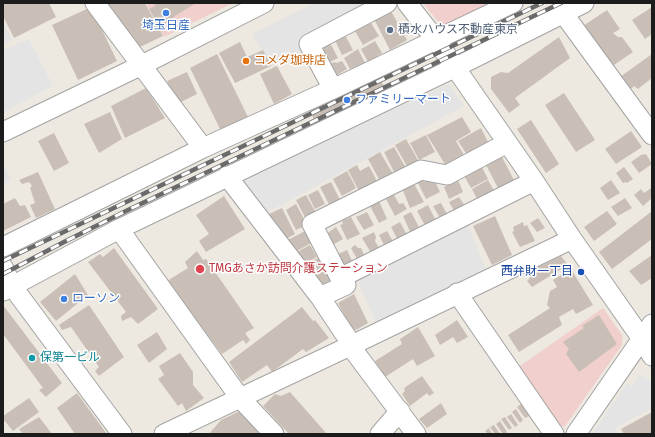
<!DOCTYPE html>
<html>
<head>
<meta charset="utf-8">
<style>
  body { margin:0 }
  #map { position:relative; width:655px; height:437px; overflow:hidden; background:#eee9e0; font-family:"Fira Sans",sans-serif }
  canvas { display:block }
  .frame { position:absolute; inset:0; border:4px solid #1c1c1c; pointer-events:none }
</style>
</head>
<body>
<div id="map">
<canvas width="655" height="437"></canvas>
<div class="frame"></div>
</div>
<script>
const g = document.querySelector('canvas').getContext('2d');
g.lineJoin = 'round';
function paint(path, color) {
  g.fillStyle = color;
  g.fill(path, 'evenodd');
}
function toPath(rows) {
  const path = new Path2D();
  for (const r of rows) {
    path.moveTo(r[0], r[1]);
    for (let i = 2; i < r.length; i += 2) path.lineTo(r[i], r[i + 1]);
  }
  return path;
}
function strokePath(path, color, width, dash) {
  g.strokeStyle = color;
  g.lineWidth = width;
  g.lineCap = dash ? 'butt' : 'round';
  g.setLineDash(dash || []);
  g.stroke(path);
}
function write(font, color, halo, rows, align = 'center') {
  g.font = font + ' "Fira Sans","Noto Sans JP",sans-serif';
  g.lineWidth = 3;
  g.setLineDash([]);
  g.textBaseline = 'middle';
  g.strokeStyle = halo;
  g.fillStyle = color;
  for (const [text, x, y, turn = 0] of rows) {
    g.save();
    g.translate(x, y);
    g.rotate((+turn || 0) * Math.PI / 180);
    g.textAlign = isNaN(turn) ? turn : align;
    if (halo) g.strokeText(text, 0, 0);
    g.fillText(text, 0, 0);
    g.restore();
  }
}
paint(toPath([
  [146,3,233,3,164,37],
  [423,3,484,3,487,6,447,25,440,24],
  [603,308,622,335,622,345,565,426,557,426,517,368]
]), '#f1cfcd');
paint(toPath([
  [314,3,374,3,307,50,271,66,252,34],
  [3,20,12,40,3,44],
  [29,39,53,86,3,112,3,50],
  [449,84,464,106,261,216,235,182],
  [3,163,11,180,3,184],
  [467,224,487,271,377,325,356,277],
  [640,374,651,381,652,383,652,408,615,428,618,434,592,434,627,383,632,386]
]), '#e4e4e4');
paint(toPath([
  [3,3,49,3,56,17,14,38,3,16],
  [107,3,145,3,163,36,140,47],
  [154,3,196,3,175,16,160,28,149,9,155,6],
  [91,7,117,61,78,80,52,25],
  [652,7,652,34,645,39,632,20],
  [607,10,620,29,613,33,618,37,622,37,633,52,614,65,611,61,608,61,580,28],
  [391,11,407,40,390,50,374,19],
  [371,23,379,36,363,45,355,31],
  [344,33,353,50,342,55,334,38],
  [559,37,570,58,515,98,520,105,509,113,491,89,491,77,501,72,508,73],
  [329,41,338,58,326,64,317,48],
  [375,41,382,53,368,62,361,49],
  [240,42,247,57,263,50,271,66,235,83,219,53],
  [358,49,365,63,350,69,344,58],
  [217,54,249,119,221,131,190,68],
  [652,54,652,78,638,89,634,86,629,91,620,77],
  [342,61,347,69,334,77,327,65,335,62,336,63],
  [277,66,292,94,274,104,260,74],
  [187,72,197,94,177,104,167,81],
  [377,73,387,92,317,126,308,107],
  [146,88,165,118,125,138,111,106],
  [564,93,595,140,576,152,545,105],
  [110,112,122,139,99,153,84,124],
  [462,117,471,132,456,141,464,155,446,166,427,135],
  [531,120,559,164,546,173,517,129],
  [481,128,488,142,486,148,469,158,458,141],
  [631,131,642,147,616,164,605,149],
  [54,133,69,163,54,171,38,141],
  [426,135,435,152,419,160,410,143],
  [406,139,419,162,408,168,395,145],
  [394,147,406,168,395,174,384,152],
  [380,152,393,174,380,181,368,159],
  [646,154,652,164,639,173,631,162,641,155],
  [502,157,517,186,501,194,486,165],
  [357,165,360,171,369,166,378,183,360,193,348,170],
  [481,165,488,179,471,188,463,174],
  [624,167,633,179,627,183,625,182,623,183,616,173],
  [347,171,356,188,342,196,333,179],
  [38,172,55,209,36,218,30,205,35,203,30,188,32,186,29,182,22,184,19,180],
  [422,178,424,182,429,178,432,183,435,181,440,192,426,199,417,181],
  [458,180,463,192,449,199,444,187],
  [488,180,496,194,479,203,472,189],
  [611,180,620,193,608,200,600,188],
  [331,182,341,202,331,208,320,187],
  [413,182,424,202,410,208,402,188],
  [651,188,652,190,652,198,643,206,634,195,641,189,644,193],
  [318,190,325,204,315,209,308,195],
  [393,193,399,204,403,203,407,209,395,216,385,197],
  [306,195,316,213,306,219,296,200],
  [224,196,245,229,206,252,199,241,209,234,196,215],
  [459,197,467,209,456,214,449,202],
  [15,198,20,206,25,205,31,217,3,231,3,204],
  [625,198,632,208,618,216,611,207],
  [379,201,387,219,379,223,369,204],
  [441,203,448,216,440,218,433,206],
  [296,204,307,225,296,230,286,210],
  [428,205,438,225,427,229,417,211],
  [282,208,295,234,286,239,283,232,279,235,269,214],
  [607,211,617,224,594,241,584,227],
  [652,211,652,239,612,269,599,252],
  [367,212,374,225,364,230,356,217],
  [411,212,421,231,412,236,403,216],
  [495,216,512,255,492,265,473,226],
  [351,217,360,234,347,240,340,225,343,224,342,221],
  [538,218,545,228,537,232,530,223],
  [400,222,408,237,399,242,391,227],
  [523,222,524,226,527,225,535,241,520,247,512,232,514,231,513,227],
  [336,227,343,239,331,246,325,235],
  [307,230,313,242,295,252,288,240],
  [387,231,395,245,386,249,379,235],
  [374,232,376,237,375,241,382,253,373,256,362,238],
  [310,245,317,257,302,265,295,253],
  [355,245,358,248,361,248,367,261,360,264,351,248],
  [114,248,158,309,138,324,131,317,122,321,121,316,126,312,88,262,100,254,103,257],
  [347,250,354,265,344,271,334,256],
  [197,251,203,260,206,259,254,328,245,333,250,340,246,344,243,340,222,354,167,281,188,268,185,262],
  [652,255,652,278,641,285,629,271],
  [561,256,568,265,532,287,527,281,530,278,526,273],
  [318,258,324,270,308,278,302,266],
  [327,269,336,283,319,292,311,279],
  [571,269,593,305,576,314,573,309,559,317,562,325,519,352,508,335,550,308,547,305,550,291,557,287,553,280],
  [75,274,88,295,56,321,40,302],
  [354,294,368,323,356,330,351,328,338,303],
  [3,305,62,383,46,397,39,390,43,388,3,334],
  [89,305,124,357,99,376,95,371,99,367,71,327,62,330,59,325],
  [302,307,313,321,315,320,329,338,306,352,303,349,272,372,267,365,242,382,229,362],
  [599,315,617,344,579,372,566,354,569,349,563,342,584,328,582,326],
  [457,320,468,337,457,343,453,337,440,345,435,335],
  [418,327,435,356,417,366,413,359,385,377,375,361,402,344,400,339],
  [157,332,167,349,149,363,137,345],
  [180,353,193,372,193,385,204,398,186,411,182,403,178,406,158,379,164,375,159,366],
  [422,376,434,393,429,396,427,393,410,406,402,394,405,391,404,388],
  [290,392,327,434,289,434,263,406,275,394,281,396],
  [77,393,107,434,75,434,57,408],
  [29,398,39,412,13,431,3,419,3,416],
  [441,403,447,414,427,428,419,419],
  [521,404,529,416,525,418,517,407],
  [516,409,523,420,520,423,512,412],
  [238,412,245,414,263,434,209,434,221,420],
  [652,412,652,434,624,434,621,429],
  [511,414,518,425,515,427,507,417],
  [39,417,52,434,23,434,19,429],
  [505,417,512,428,509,430,501,419],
  [500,421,507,432,505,434,503,434,496,424],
  [494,425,500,434,495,434,490,427],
  [489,428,492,434,488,434,485,431]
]), '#cabfb6');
const minor = toPath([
  [95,3,203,148],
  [407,3,436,40,534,181,572,239,642,339,652,356],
  [563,13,652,135],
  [333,89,309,44,387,3],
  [3,132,142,65,264,3],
  [227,176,320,297,352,345,354,351,416,434],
  [119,229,240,398,274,434],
  [3,247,203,148,333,89,513,3],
  [3,267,12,286,122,434],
  [340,278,534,181],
  [3,291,119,229,454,68,584,3],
  [457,293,554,434],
  [320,297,346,285,340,278,312,224,421,170,447,175,507,143],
  [164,434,352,345,572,239],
  [380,434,400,411],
  [576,434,652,324]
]);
strokePath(minor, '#a3a3a3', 21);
strokePath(minor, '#fff', 19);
const rail = toPath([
  [3,261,542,3],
  [3,274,64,242,128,210,561,3]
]);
strokePath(rail, '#6a6a6a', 4.5);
strokePath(rail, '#fff', 3, [9]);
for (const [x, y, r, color] of [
  [166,13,4,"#3f7fe0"],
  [390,30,4,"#5c6f8a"],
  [246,61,4,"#e8710a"],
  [347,100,4,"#3f7fe0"],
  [200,269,5,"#e0444e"],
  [581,272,4,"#1a4fb4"],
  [64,299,4,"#3f7fe0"],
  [32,358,4,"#0f9aa8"]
]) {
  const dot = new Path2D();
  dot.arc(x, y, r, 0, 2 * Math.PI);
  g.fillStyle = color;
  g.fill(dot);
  strokePath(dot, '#fff', 1.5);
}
write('12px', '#366cbe', '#fff', [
  ["埼玉日産",166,26,"center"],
  ["ファミリーマート",355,100],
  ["ローソン",72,299]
], 'left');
write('12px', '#4e5e75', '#fff', [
  ["積水ハウス不動産東京",398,30]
], 'left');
write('12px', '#c56008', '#fff', [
  ["コメダ珈琲店",254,61]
], 'left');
write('12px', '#be3a42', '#fff', [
  ["TMGあさか訪問介護ステーション",209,269]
], 'left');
write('12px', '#164399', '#fff', [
  ["西弁財一丁目",573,272]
], 'right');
write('12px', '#0d838f', '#fff', [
  ["保第一ビル",40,358]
], 'left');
</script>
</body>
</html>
